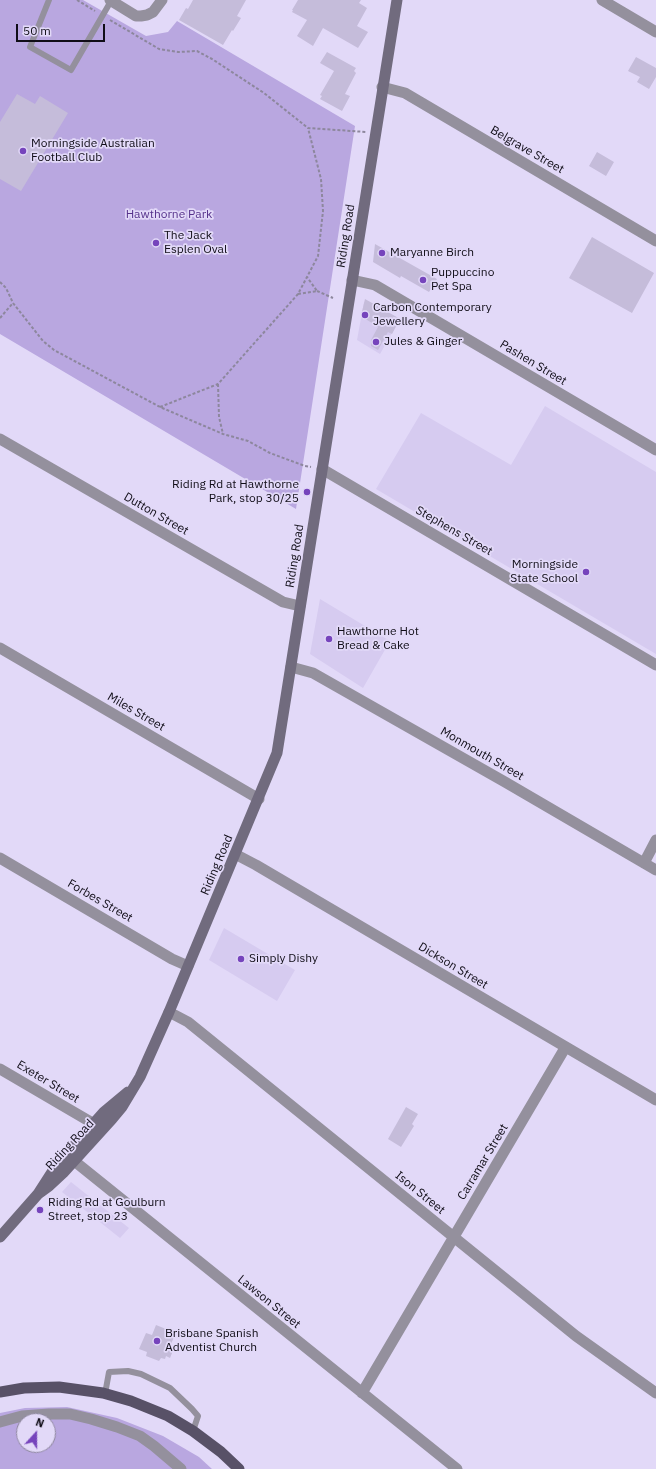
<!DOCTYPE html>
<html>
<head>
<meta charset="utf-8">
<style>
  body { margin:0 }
  #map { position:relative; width:656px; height:1469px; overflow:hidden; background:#e2d9f8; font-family:"IBM Plex Sans",sans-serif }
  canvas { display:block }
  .north { position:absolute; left:16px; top:1413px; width:40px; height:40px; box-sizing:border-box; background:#e2d9f8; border:1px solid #8e879e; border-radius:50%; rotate:21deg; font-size:11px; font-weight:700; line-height:16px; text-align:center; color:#100d17 }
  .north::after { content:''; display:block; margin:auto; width:14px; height:18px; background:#7644bc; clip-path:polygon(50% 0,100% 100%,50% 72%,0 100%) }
  .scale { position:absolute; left:16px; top:24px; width:89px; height:18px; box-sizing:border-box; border:2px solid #100d17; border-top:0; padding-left:5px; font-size:12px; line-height:14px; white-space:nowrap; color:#100d17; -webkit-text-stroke:3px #e2d9f8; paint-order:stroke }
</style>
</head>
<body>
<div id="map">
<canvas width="656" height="1469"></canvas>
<div class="north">N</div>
<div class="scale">50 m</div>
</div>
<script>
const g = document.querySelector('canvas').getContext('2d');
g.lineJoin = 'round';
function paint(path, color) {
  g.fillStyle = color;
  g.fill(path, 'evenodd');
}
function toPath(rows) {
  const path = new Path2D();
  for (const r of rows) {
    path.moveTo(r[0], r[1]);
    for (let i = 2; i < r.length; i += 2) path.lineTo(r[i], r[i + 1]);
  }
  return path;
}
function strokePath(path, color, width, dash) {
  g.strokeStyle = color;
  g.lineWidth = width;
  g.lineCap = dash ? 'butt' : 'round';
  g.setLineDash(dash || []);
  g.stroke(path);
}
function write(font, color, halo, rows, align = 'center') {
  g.font = font + ' "IBM Plex Sans",sans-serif';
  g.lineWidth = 3.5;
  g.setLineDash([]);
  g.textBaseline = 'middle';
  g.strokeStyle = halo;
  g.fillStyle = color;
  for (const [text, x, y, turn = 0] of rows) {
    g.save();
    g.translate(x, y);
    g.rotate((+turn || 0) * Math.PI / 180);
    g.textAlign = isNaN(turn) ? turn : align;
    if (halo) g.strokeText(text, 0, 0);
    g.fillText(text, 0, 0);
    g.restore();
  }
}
paint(toPath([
  [368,301,400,319,380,354,357,340,364,302],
  [545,406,656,472,656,654,376,489,421,413,511,465],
  [320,599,390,641,363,688,310,654],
  [224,928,295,970,277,1001,209,960],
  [71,1182,129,1228,120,1238,62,1192]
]), '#d6cbf0');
paint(toPath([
  [0,0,83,0,146,36,168,32,177,21,355,126,296,509,0,334],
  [67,1407,117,1418,163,1436,199,1457,212,1469,0,1469,0,1413,25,1408],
  [24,1421,48,1421,48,1445,24,1445]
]), '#b9a7e0');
paint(toPath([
  [193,0,246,0,237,16,241,18,233,31,232,30,223,45,179,20,186,8,188,9],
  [298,0,361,0,359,3,367,8,357,26,368,32,358,48,323,28,313,46,297,36,307,20,292,12,293,10,292,10],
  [327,52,356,68,354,71,356,73,345,94,350,96,342,111,320,99,322,96,320,95,334,71,320,63],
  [636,57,656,68,656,77,649,89,637,82,640,77,628,71],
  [17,94,35,104,40,96,68,113,21,191,0,179,0,122],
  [597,152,614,162,606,176,589,166],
  [592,237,654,273,632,313,569,278],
  [375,244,437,279,429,292,401,276,400,278,373,262],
  [365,299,400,319,392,334,388,332,378,350,371,346,371,340,378,327,361,316],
  [406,1107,418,1114,412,1124,414,1126,401,1147,388,1139],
  [156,1325,176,1333,170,1346,174,1348,170,1358,166,1356,165,1359,161,1358,159,1361,146,1356,147,1352,139,1349,146,1333,152,1335]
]), '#c5bcda');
strokePath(toPath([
  [77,0,95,11],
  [110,20,159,49,178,52,197,51,212,59,264,93,308,128,366,132],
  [0,282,6,288,13,303,43,341,54,350,160,407,223,434,248,441,270,453,305,466,311,467],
  [317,291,333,298],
  [298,294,317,291,307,277],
  [0,318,13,303],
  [218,384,219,417,223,434],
  [160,407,218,384,298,294,307,277,318,256,323,211,321,179,308,128]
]), '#8d879d', 2, [3, 2]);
strokePath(toPath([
  [49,0,30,47,71,70,111,1],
  [105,1394,109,1372,128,1371,141,1374,170,1388,192,1409,198,1416,193,1431]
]), '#94909d', 6);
strokePath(toPath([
  [110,0,136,16,141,16,147,15,153,12,162,0],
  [602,0,656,32],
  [382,87,405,93,656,241],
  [0,439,283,602,300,606],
  [322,469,656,665],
  [0,648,259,799],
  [291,667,313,673,505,782,656,870],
  [235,854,256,865,656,1100],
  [0,858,172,959,188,966],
  [644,863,656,840],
  [169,1012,188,1022,576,1336,656,1393],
  [0,1069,101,1128],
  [68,1156,457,1469],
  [362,1393,565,1048],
  [0,1422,22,1416,49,1414,70,1414,91,1419,117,1427,140,1436,154,1446,181,1469]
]), '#94909d', 11);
strokePath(toPath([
  [352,280,375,285,656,450]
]), '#94909d', 11);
strokePath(toPath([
  [38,1194,49,1186,63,1173,112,1119,122,1107,140,1077,169,1012,277,753,397,0],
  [0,1237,38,1194,56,1166,104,1112,128,1092]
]), '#716b7e', 11);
strokePath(toPath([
  [0,1392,24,1388,59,1387,103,1393,131,1401,168,1416,193,1431,221,1452,239,1469]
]), '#585167', 11);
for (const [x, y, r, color] of [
  [23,151,4,"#7644bc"],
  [156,243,4,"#7644bc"],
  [382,253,4,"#7644bc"],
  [423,280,4,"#7644bc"],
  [365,315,4,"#7644bc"],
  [376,342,4,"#7644bc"],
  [307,492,4,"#7644bc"],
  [586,572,4,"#7644bc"],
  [329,639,4,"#7644bc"],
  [241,959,4,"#7644bc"],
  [40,1210,4,"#7644bc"],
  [157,1341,4,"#7644bc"]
]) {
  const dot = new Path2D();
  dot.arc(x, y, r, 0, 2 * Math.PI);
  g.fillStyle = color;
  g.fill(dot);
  strokePath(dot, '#e2d9f8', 1.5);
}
write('12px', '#100d17', '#e2d9f8', [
  ["Morningside Australian",31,144],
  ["Football Club",31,158],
  ["The Jack",164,236],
  ["Esplen Oval",164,250],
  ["Maryanne Birch",390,253],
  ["Puppuccino",431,273],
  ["Pet Spa",431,287],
  ["Carbon Contemporary",373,308],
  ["Jewellery",373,322],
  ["Jules & Ginger",384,342],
  ["Riding Rd at Hawthorne",299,485,"right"],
  ["Park, stop 30/25",299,499,"right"],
  ["Morningside",578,565,"right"],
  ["State School",578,579,"right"],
  ["Hawthorne Hot",337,632],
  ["Bread & Cake",337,646],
  ["Simply Dishy",249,959],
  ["Riding Rd at Goulburn",48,1203],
  ["Street, stop 23",48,1217],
  ["Brisbane Spanish",165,1334],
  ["Adventist Church",165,1348]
], 'left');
write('12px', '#100d17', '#e2d9f8', [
  ["Belgrave Street",527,150,30],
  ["Riding Road",346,236,-81],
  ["Pashen Street",533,363,31],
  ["Dutton Street",156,514,30],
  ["Stephens Street",454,531,30],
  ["Riding Road",295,556,-81],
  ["Miles Street",136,712,30],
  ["Monmouth Street",482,754,30],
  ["Riding Road",217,865,-67],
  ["Forbes Street",100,901,30],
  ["Dickson Street",453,966,31],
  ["Exeter Street",48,1082,31],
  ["Riding Road",70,1145,-47],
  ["Carramar Street",483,1162,-59],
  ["Ison Street",420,1193,39],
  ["Lawson Street",269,1302,39]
]);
write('12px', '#56328b', '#e2d9f8', [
  ["Hawthorne Park",169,215]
]);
</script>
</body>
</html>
